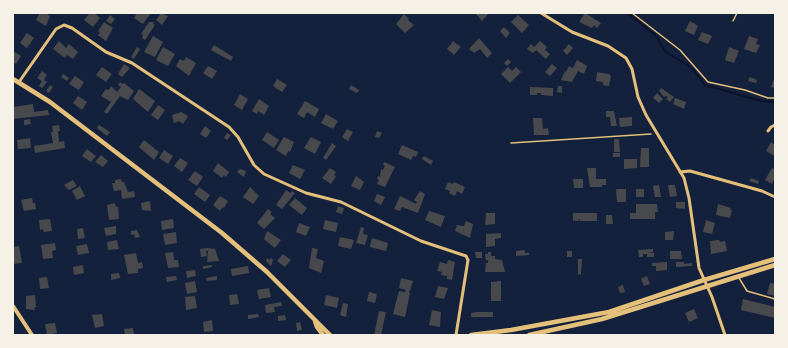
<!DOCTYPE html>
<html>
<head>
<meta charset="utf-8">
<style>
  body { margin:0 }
  #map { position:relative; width:788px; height:348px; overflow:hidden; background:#14213d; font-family:Raleway,sans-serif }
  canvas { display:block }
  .frame { position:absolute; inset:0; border:14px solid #f6f1e7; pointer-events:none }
</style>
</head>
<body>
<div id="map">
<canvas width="788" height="348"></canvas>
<div class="frame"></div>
</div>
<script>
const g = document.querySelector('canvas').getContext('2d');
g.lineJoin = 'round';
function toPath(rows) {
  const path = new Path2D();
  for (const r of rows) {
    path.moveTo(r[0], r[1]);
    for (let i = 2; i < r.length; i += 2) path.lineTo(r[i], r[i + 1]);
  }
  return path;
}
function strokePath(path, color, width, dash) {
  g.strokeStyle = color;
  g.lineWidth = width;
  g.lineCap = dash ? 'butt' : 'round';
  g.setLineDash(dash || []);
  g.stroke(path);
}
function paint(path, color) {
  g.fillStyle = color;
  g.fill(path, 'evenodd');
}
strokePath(toPath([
  [628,13,655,35,666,52,693,69,705,85,761,101,775,102]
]), '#0b132b', 2);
paint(toPath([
  [40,13,46,13,50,16,46,26,36,20],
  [90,13,94,13,100,18,93,27,84,20],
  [137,13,151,13,143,24,134,18],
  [161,13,168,16,162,25,156,20],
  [475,13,489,13,482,21],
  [585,13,601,23,597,28,594,25,592,28,579,22],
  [404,14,409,19,408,20,414,25,405,33,396,24],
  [110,15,115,19,111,24,106,21],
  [518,15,529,25,522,33,511,22],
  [690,21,698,26,694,35,685,31],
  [104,22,113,28,106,41,98,35,100,33,98,31],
  [149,22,154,22,153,24,155,25,145,40,142,38,143,35,141,34],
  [504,27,510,33,506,38,500,31],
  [702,32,712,36,708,44,698,40],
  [27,33,34,38,27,48,20,43],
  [153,36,163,42,155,57,144,52],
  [749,36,758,39,756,44,760,45,756,53,744,49],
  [479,38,492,53,487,58,480,49,474,53,469,49],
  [59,41,66,48,69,44,78,52,73,59,67,55,65,58,53,49],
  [453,41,461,47,454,55,447,49],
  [540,41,547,47,545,50,550,54,546,59,536,50,533,53,527,49,531,44,534,47],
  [569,44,573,48,567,55,563,51],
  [214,45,233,57,231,61,211,50],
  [137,47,140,49,134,59,131,57],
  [163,47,175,54,168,66,156,60],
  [729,47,739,51,734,63,725,60],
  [13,51,21,56,16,64,13,62],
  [186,57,196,63,189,76,176,66,180,59,184,61],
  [508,59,511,62,507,66,504,63],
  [577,60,587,66,584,74,578,71,572,82,561,80,565,71,566,72,569,66,573,68],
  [124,64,130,68,122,77,118,74],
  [552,64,557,68,550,76,545,72],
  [208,66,217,71,212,79,203,73],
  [102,67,112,74,106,82,96,75],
  [508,67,512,71,516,67,521,72,510,83,501,74],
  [42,71,47,75,44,80,47,82,42,88,39,86,42,81,37,78],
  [597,72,609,74,611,76,609,86,603,85,603,82,596,81],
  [63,74,69,78,67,81,61,77],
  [75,76,84,82,79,90,69,84],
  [775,76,775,88,771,87],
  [750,77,757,80,756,83,748,81],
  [277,79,287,85,282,92,273,86],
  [120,82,123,84,124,83,134,91,128,100,120,96,107,114,104,112,111,102,101,96,106,89,109,90,111,86,117,92,121,87,118,85],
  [50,85,53,87,49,93,46,91],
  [351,85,359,90,357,93,349,89],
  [558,86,562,86,562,93,557,92],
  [530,87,553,88,553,96,541,95,541,93,537,93,537,95,530,95],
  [661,88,674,97,670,102,666,99,668,97,666,96,664,97,659,91],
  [139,89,155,101,148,112,133,99],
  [657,93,663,99,659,103,653,98],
  [240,94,248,99,242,110,234,105],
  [78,96,87,102,82,110,73,103],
  [675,98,686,102,684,109,673,104],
  [259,99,269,106,264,115,258,111,257,114,252,111],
  [305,101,319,109,315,117,307,112,304,118,297,114],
  [33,104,34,112,48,110,49,115,13,119,13,107],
  [158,105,165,110,158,120,151,115],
  [606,111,614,111,617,126,611,126,610,117,606,117],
  [181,112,188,116,183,124,179,121,174,123,172,115],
  [326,114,338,121,333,129,321,123],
  [632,117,632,126,620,127,619,118],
  [533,118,542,118,543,129,548,128,549,135,534,135],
  [30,119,31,124,24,125,24,120],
  [59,125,60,131,58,131,59,142,64,141,65,148,35,153,34,146,53,143,51,132,53,132,52,126],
  [99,125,110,132,107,136,97,128],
  [205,126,211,131,206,138,200,134],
  [347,129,353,132,348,141,342,137],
  [377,131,382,133,379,138,375,137],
  [267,132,279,140,274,148,262,140],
  [227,133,231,135,227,140,224,138],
  [284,137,294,142,290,152,288,151,286,156,276,150],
  [311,137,321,142,315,154,304,148],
  [30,138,31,148,18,149,17,140],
  [614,139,619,139,620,152,614,152],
  [144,140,159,152,154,160,139,147],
  [771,142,775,145,775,156,766,151],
  [332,143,336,146,326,160,323,158],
  [402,145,418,152,416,157,413,156,411,160,398,154],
  [641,148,649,148,649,167,640,167],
  [87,149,96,156,91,162,82,156],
  [164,150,173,156,168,164,159,158],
  [613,153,620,153,620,157,613,157],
  [101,155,108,161,103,167,95,162],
  [424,156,433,161,431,165,422,159],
  [180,158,188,163,182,172,174,166],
  [624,159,637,159,637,168,624,169],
  [384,162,395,167,385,187,377,184,379,180,377,179,378,176,380,177,381,169,383,170,385,166,383,165],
  [218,163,229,172,226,177,224,175,222,178,213,171],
  [293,165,305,170,300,179,289,173],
  [330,168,336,172,334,175,336,176,331,184,322,178],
  [587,168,596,168,596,179,606,179,606,185,602,185,602,187,590,187],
  [772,168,775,170,775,177,772,184,765,180],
  [240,169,246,171,244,177,237,172],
  [195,171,203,177,197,186,188,180],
  [356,176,364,182,360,190,351,186],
  [751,178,759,181,758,184,749,181],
  [121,179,122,182,124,182,128,192,134,191,135,197,122,199,121,190,114,191,112,183,115,183,115,180],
  [573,179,583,179,583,188,574,188],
  [73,180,77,186,69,190,64,185],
  [448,182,453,184,454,182,465,187,462,194,457,191,455,196,449,193,450,191,445,189],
  [659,185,661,197,655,197,653,186],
  [668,185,675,185,677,196,670,197],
  [80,186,85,196,77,200,72,191],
  [199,187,210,195,205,202,194,194],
  [250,187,259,196,253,204,243,197],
  [616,189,626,189,626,202,617,202],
  [636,189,644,189,644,197,636,197],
  [286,190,290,193,292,191,295,193,282,209,276,205],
  [420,191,425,194,418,213,402,207,400,211,394,209,400,196,416,204,417,202,414,200],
  [377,194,385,197,381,205,374,201],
  [220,196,228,201,224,208,223,207,220,211,213,205],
  [32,198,33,203,35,203,36,209,24,211,21,200],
  [295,198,307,208,302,215,289,205],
  [150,201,151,211,142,210,141,203],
  [676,202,685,202,685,209,676,208],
  [115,203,116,207,118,207,119,219,109,220,107,205],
  [636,204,657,204,658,212,655,212,655,219,630,219,630,213,636,213],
  [718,204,731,208,730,210,732,210,730,218,716,215],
  [338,206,344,208,342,214,336,212],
  [268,209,272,212,270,214,275,218,264,229,257,223],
  [429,211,445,216,441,227,425,220],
  [486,213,495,213,495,224,485,225],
  [573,213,597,213,597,221,580,221,580,219,578,221,573,221],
  [606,215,612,215,613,224,606,224],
  [50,219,52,231,44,232,43,229,40,230,39,220],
  [173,219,174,228,162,230,161,221],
  [325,220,338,223,336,232,323,229],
  [706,220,715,223,712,234,703,232],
  [466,221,473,224,470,238,455,231,457,225,464,226],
  [299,223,310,227,306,236,296,232],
  [116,226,116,234,106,236,104,228],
  [361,227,364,228,363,234,368,235,365,245,356,243],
  [83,228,85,238,78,239,77,229],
  [137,230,140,237,135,238,134,234,131,235,131,231],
  [267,231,281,240,275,248,264,239],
  [674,231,673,240,665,240,665,232],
  [176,232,177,243,165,245,163,234],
  [501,233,501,238,495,239,495,246,486,247,486,234],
  [340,237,354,240,351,249,338,246],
  [372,238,388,243,386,251,370,247],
  [117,240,119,249,108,250,107,242],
  [719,240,720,242,725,241,727,251,711,254,710,241],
  [55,243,56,250,52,251,53,258,43,259,41,245],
  [87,244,89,253,78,255,76,246],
  [19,246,22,263,13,264,13,247],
  [207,248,215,249,219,261,207,262,208,251,206,251,207,256,201,257,200,249],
  [312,248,318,249,316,258,324,261,321,273,309,268],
  [653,249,653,252,648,253,654,253,654,257,647,257,647,254,643,254,643,257,639,257,638,250],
  [525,250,525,253,529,253,529,255,516,256,516,251],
  [567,251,572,251,572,257,567,257],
  [670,251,681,251,682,259,670,259],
  [173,252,174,260,178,260,179,267,168,268,165,253],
  [475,252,482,252,482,258,476,258],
  [488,252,491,252,491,256,495,256,495,259,502,260,505,272,485,272,486,263,488,263,488,260,486,260,485,254,488,254],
  [136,253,138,263,142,262,143,268,138,269,138,273,128,274,124,255],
  [283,254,291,260,285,267,277,261],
  [267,258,269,260,271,258,273,260,271,266,266,261],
  [578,259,582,259,581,274,578,275],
  [448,260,455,262,452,280,447,279,447,276,441,275,442,272,437,271,440,262,447,264],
  [667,262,667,270,656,271,656,266,652,266,652,263],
  [676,262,684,262,684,264,692,263,692,266,676,267],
  [83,265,84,273,74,275,73,267],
  [212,265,212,267,203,269,203,266],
  [248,266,249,273,232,276,231,269],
  [195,270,196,276,187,278,186,271],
  [119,273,120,278,111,280,111,274],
  [176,276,177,280,167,282,166,277],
  [217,276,217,280,207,281,206,278],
  [647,276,650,284,644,286,641,279],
  [47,277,49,288,40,289,39,278],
  [401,278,413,281,409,293,410,293,405,317,393,314,399,291,405,292,406,290,399,288],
  [195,281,197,292,187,294,185,283],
  [501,281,501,301,491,301,491,282],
  [770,283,775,284,775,296,767,294],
  [623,285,625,292,620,293,618,287],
  [438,286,448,288,444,299,435,297],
  [269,288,271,297,259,299,257,290],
  [369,292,377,294,375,303,367,301],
  [237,294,239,304,230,305,229,295],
  [35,295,36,307,34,308,35,310,26,309,26,296],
  [326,295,339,298,337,308,324,305],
  [195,296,197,308,186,310,185,297],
  [743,299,775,307,775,318,741,310],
  [281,302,282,306,274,307,275,312,266,313,265,305],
  [343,303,348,304,346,317,340,315],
  [694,309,698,318,689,322,685,313],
  [432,310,441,312,440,327,429,325],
  [379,311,386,312,381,335,374,335],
  [477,312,493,312,493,317,471,317,471,313],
  [102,314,104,326,95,328,92,315],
  [258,314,259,317,248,319,248,315],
  [285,315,286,320,278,321,278,316],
  [212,320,213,331,204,332,203,322],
  [300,322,302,330,297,331,296,323],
  [55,323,57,333,47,335,45,324],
  [133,328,134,335,125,335,124,329]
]), '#48494c');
strokePath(toPath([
  [632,13,680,50,708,82,745,90,768,98,775,98],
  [733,21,737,13],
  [511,143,651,134]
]), '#e5c07b', 1.5);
strokePath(toPath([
  [739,278,747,291,775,299]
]), '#e5c07b', 1.5);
strokePath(toPath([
  [541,13,572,32,608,46,626,58,632,69,638,97,646,115,684,178,689,198,699,268,712,297,725,335],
  [19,82,56,29,64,25,72,28,106,52,132,63,229,127,238,137,254,165,264,174,306,193,341,202,421,241,466,256,468,260,456,335],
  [768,131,771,127,775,125],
  [680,172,690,171,762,191,775,197]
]), '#e5c07b', 3);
strokePath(toPath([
  [13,306,32,335]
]), '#e5c07b', 4);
strokePath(toPath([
  [13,79,50,102,222,233,267,272,330,335],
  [315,321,317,327,323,335],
  [471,335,511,330,609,312,704,280,775,259],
  [529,335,602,319,775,265]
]), '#e5c07b', 4.5);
</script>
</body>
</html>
